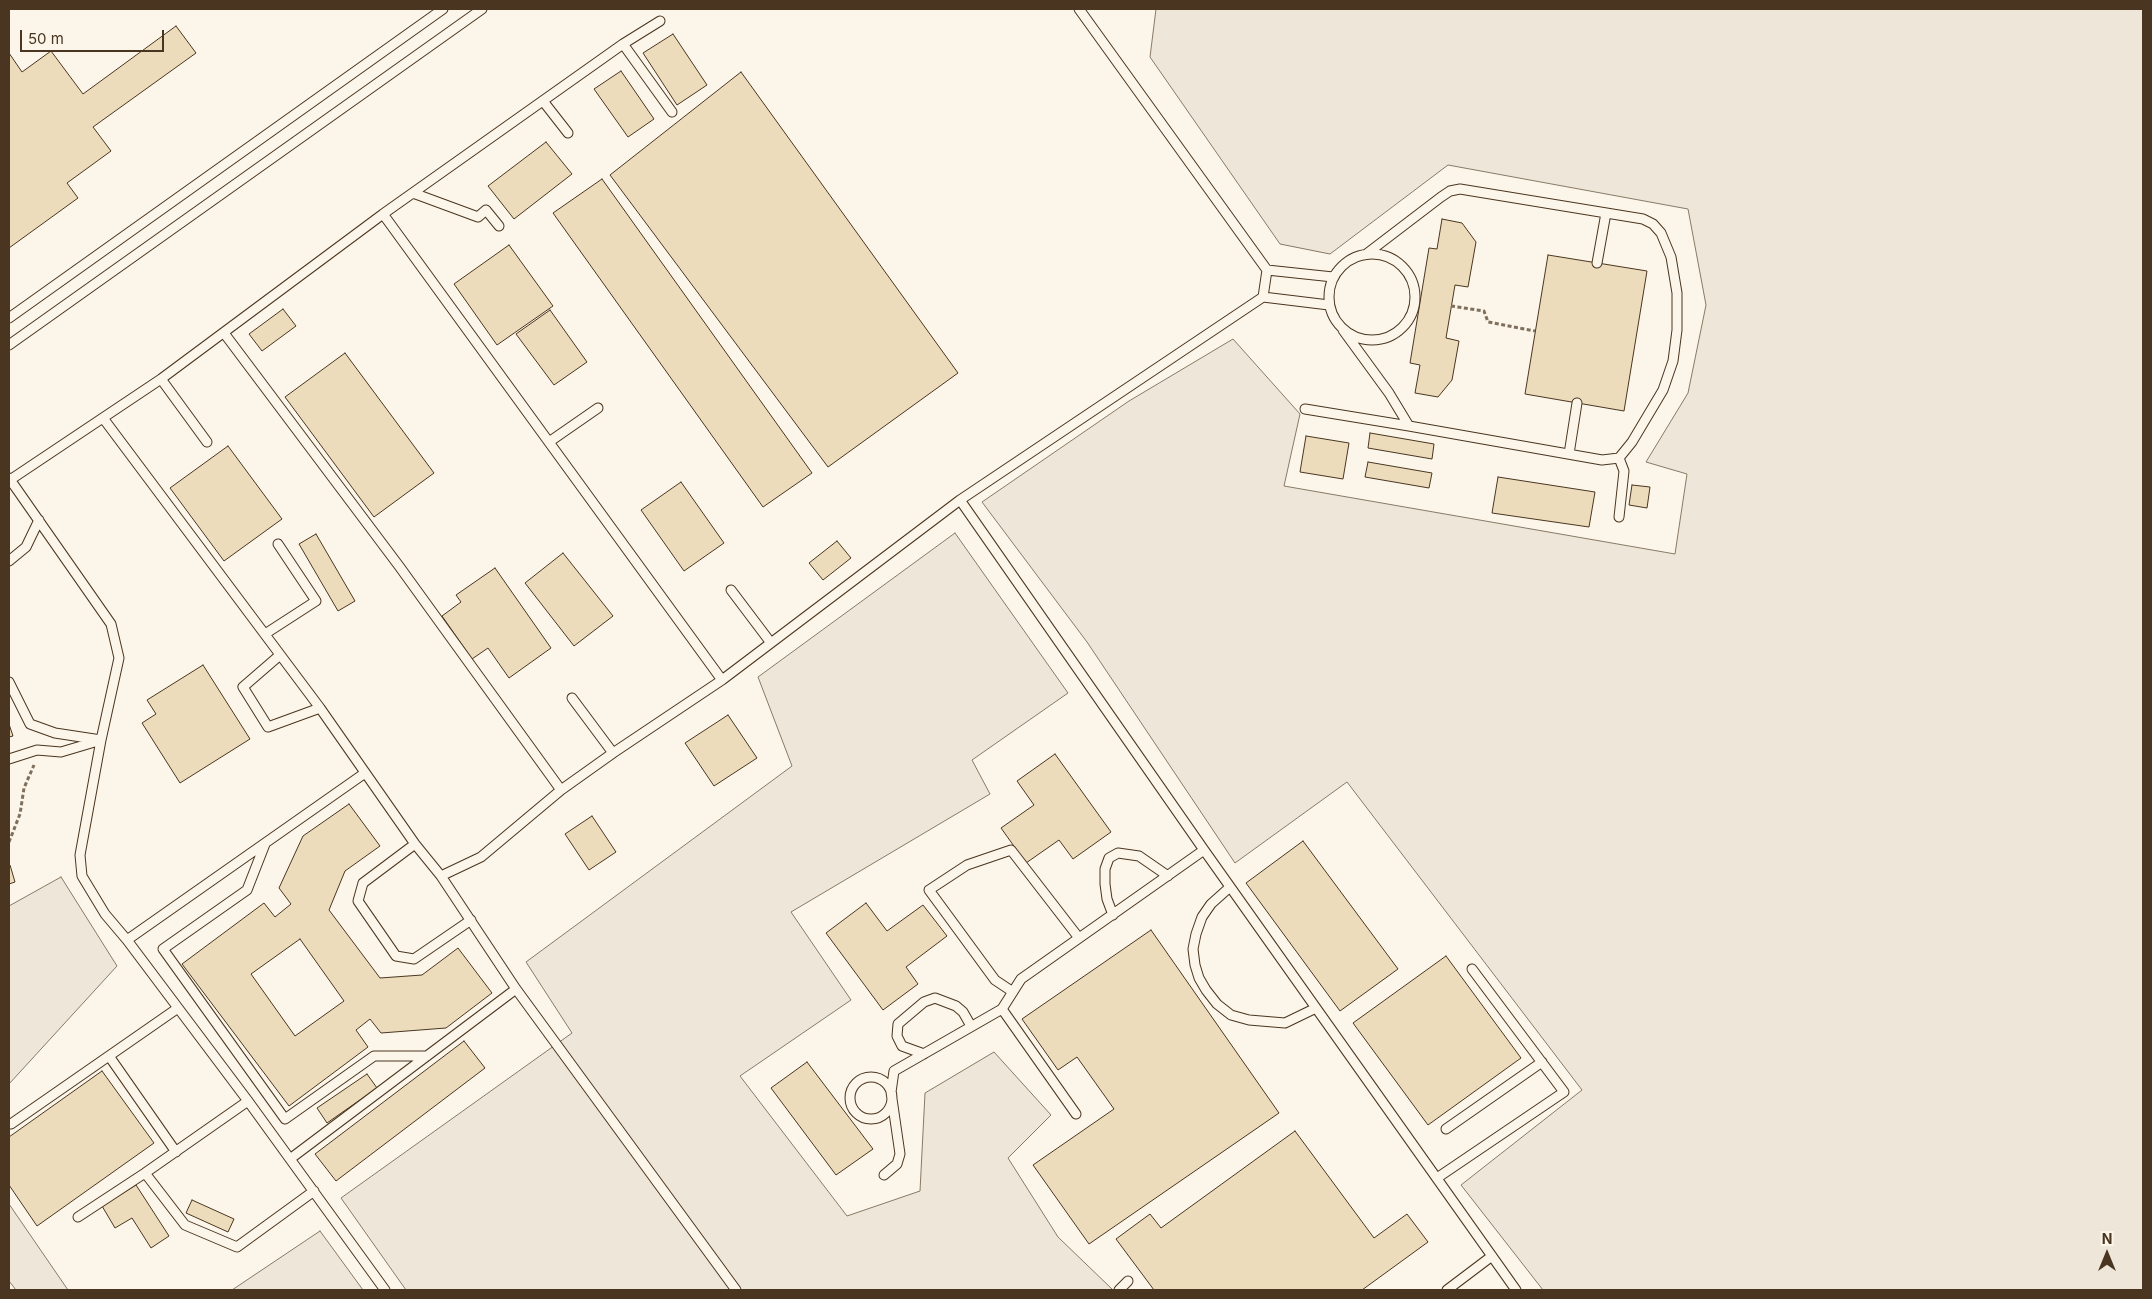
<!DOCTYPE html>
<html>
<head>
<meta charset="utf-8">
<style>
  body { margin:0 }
  #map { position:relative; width:2152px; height:1299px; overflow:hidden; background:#fbf6e9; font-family:Inter,sans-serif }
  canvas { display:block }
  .frame { position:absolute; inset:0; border:10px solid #4a3520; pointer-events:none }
  .north { position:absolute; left:2082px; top:1229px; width:50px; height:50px; -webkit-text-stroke:4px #fbf6e9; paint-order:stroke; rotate:0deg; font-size:14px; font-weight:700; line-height:20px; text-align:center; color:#4a3520 }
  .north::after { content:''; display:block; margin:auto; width:18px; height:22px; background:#4a3520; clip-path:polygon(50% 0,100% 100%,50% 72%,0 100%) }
  .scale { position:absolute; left:20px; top:30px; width:144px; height:22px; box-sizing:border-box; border:2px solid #4a3520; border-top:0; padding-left:6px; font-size:15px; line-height:18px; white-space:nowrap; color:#4a3520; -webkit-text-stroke:4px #fbf6e9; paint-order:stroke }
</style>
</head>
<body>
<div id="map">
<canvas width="2152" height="1299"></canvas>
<div class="frame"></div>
<div class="north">N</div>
<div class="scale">50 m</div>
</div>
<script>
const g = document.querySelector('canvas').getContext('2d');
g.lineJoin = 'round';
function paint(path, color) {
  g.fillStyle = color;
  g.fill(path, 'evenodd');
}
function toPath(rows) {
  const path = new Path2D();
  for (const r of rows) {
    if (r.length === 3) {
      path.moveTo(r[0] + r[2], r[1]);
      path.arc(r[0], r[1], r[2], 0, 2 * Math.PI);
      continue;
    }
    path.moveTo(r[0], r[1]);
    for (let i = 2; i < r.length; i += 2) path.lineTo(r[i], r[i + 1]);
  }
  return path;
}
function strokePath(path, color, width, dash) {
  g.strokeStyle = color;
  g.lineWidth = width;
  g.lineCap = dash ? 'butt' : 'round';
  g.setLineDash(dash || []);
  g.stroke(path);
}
const green = toPath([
  [1156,9,2143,9,2143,1290,1543,1290,1461,1185,1582,1090,1347,782,1235,863,1087,642,982,502,1129,401,1233,339,1300,414,1284,486,1675,554,1687,474,1646,462,1688,393,1706,305,1688,209,1448,165,1330,254,1280,244,1150,57,1156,9],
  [955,533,1068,693,972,760,990,794,791,912,851,1000,740,1076,847,1216,920,1191,925,1093,994,1052,1051,1115,1008,1158,1058,1237,1113,1290,406,1290,341,1198,572,1033,526,962,792,766,758,677,955,533],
  [61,877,117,966,9,1084,9,906,61,877],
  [9,1204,68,1290,16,1290,9,1281,9,1204],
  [320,1231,363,1290,232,1290,320,1231]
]);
paint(green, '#ede6d9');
strokePath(green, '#887966', 1);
const building = toPath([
  [176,26,196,53,93,127,111,151,67,183,78,198,9,248,9,53,22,72,51,51,83,94,176,26],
  [673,34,707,85,677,105,643,53,673,34],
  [621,71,654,119,628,137,594,89,621,71],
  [741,72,958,373,828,467,610,175,741,72],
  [546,142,572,174,514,219,488,186,546,142],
  [602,179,812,473,763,507,553,213,602,179],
  [1442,219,1462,223,1476,242,1468,287,1455,285,1446,338,1459,341,1452,380,1438,397,1415,393,1420,365,1410,363,1429,248,1437,249,1442,219],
  [509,245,553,306,497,345,454,284,509,245],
  [1548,255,1647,271,1624,411,1525,394,1548,255],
  [283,309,296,326,262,351,249,334,283,309],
  [550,310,587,362,554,385,516,334,550,310],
  [345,353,434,473,374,517,285,397,345,353],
  [1370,433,1434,444,1432,459,1368,448,1370,433],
  [1306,436,1349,443,1343,479,1300,472,1306,436],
  [228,446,282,519,224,561,170,488,228,446],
  [1368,462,1432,473,1429,488,1365,477,1368,462],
  [1498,477,1595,492,1589,527,1492,513,1498,477],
  [681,482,724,543,684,571,641,510,681,482],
  [1632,485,1650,487,1647,508,1629,505,1632,485],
  [316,534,355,601,338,611,299,544,316,534],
  [837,541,851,558,823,580,809,563,837,541],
  [563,553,613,616,574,646,525,583,563,553],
  [495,568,551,648,509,678,488,648,472,659,442,616,461,602,456,595,495,568],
  [203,665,250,739,180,783,142,723,156,714,147,700,203,665],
  [728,715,757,758,714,786,685,743,728,715],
  [9,724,13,736,9,737,9,724],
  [1055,754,1111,832,1073,859,1059,840,1026,863,1001,828,1034,805,1017,781,1055,754],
  [349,804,380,846,345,871,329,910,380,978,422,975,458,948,492,993,446,1028,381,1033,370,1019,356,1030,368,1047,289,1106,182,964,264,903,275,917,291,904,279,888,303,836,349,804],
  [300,939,344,1001,295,1036,251,974,300,939],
  [592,816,616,852,589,870,565,834,592,816],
  [1303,841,1398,969,1340,1011,1246,883,1303,841],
  [9,865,10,865,15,882,9,884,9,865],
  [866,903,887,931,923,905,947,936,906,967,918,984,883,1010,826,933,866,903],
  [1151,930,1279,1113,1089,1244,1033,1165,1114,1109,1077,1057,1058,1070,1022,1019,1151,930],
  [1446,956,1521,1058,1428,1125,1353,1023,1446,956],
  [464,1041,485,1068,336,1181,315,1154,464,1041],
  [807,1062,873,1149,836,1175,771,1088,807,1062],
  [102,1071,154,1143,37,1226,9,1185,9,1137,102,1071],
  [367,1074,377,1088,327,1123,317,1108,367,1074],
  [1295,1131,1374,1238,1407,1214,1428,1242,1362,1290,1154,1290,1116,1239,1150,1214,1161,1228,1295,1131],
  [136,1185,169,1236,151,1248,132,1218,115,1228,102,1206,136,1185],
  [192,1200,234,1219,228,1232,186,1213,192,1200]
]);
paint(building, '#ecdcbc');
strokePath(building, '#4a3520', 1);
const lane = toPath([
  [623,44,660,21],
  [543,101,568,133],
  [413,193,478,217,486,210,499,226],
  [383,214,722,680],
  [1372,297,43],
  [1597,263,1606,213],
  [1267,270,1333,277],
  [1263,297,1329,305],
  [9,318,443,9],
  [1343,330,1389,393,1409,426,1602,460,1619,458,1632,442,1663,390,1673,361,1677,330,1677,293,1671,257,1661,233,1653,224,1643,219,1460,189,1450,191,1441,197,1365,255],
  [224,333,399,566,561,790],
  [9,345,482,9],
  [161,379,207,442],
  [1305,409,1409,426],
  [103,418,320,708,415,844,441,876,516,989,736,1290],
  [549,442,598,408],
  [1569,454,1577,403],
  [1619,458,1624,471,1619,517],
  [9,478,111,624,119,658,101,740,80,855,82,876,105,914,127,940,248,1101,385,1290],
  [10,480,161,379,383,214,623,44,672,112],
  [960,500,1204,850,1516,1290],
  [9,561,26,547,39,520],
  [731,590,771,643],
  [265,634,316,601,278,544],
  [280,655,243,687,268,727,320,708],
  [9,682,30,724,55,733,101,740],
  [572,698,613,753],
  [9,759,37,750,61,752,98,741],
  [265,844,247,890,163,949,285,1119,374,1056,427,1056],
  [415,844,363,883,358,901,396,956,414,959,471,920],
  [441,876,481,857,561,790,613,753,722,680,960,500,1263,297,1267,270,1079,9],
  [1230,887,1211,904,1202,917,1196,934,1193,949,1195,965,1199,978,1206,990,1217,1004,1231,1015,1249,1020,1285,1023,1316,1008],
  [1113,915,1107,899,1105,884,1105,869,1109,858,1118,853,1139,856,1168,876],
  [127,940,365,773],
  [1013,992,995,980,929,890,967,865,1011,850,1079,938],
  [1002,1009,1076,1114],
  [924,1054,902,1046,897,1036,898,1024,924,1002,935,998,956,1006,963,1012,971,1026],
  [109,1056,176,1152],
  [871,1098,21],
  [11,1124,178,1008],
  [1446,1129,1542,1062],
  [290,1159,516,989],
  [145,1173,185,1225,237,1247,314,1191],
  [884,1175,897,1164,900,1154,891,1092,894,1071,1002,1009,1021,979,1204,850],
  [1437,1178,1564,1092,1472,969],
  [78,1217,145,1173,248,1101],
  [1119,1290,1128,1281],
  [1447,1290,1492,1256]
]);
strokePath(lane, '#4a3520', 11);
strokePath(toPath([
  [1451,306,1484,311,1488,322,1535,331],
  [9,842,20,814,24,788,34,765]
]), '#7f6f5c', 3, [4, 2.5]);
strokePath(lane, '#fbf6e9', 9);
</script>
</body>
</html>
